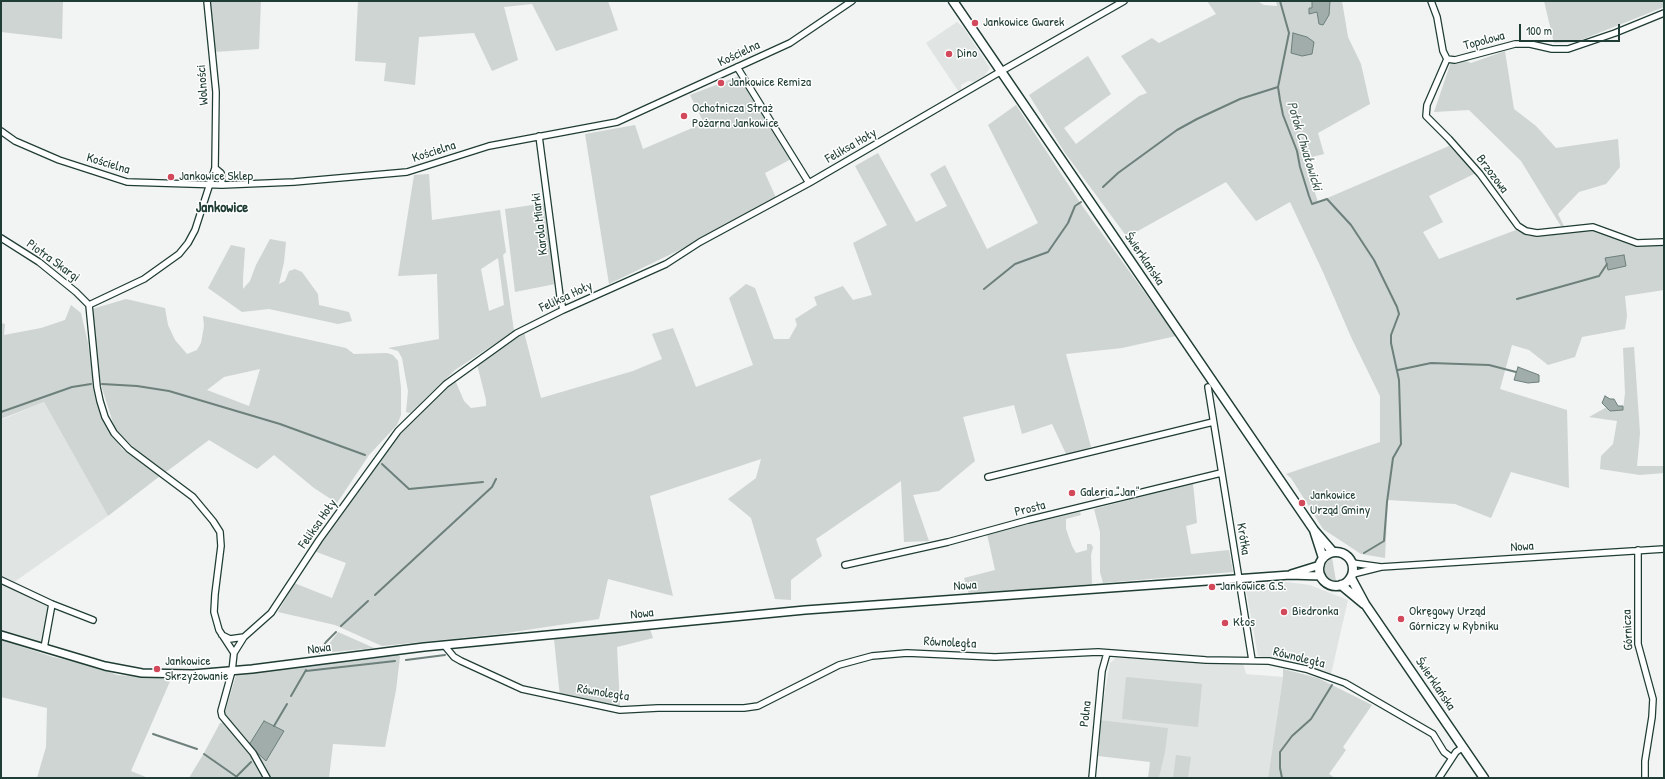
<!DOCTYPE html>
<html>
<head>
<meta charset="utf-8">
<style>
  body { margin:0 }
  #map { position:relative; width:1665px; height:779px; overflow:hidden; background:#f2f3f3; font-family:"Patrick Hand",sans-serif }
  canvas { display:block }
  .frame { position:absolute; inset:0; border:2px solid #1f3d34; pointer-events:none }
  .scale { position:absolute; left:1519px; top:24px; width:101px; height:18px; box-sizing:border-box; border:2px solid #1f3d34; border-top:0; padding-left:5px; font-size:12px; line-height:14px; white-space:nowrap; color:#1f3d34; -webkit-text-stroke:3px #fff; paint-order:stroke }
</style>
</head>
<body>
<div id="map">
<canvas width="1665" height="779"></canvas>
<div class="frame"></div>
<div class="scale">100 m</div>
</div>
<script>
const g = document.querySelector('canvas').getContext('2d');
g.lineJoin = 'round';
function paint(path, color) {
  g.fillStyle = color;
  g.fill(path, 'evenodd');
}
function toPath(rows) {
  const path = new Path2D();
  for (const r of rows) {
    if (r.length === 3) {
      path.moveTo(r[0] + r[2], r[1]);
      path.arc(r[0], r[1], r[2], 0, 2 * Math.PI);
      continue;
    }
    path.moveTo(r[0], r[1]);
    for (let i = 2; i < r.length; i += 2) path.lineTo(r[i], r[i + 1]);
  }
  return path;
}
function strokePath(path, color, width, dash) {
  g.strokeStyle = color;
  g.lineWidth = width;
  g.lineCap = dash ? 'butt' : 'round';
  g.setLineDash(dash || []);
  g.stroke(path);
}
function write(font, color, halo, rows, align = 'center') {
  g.font = font + ' "Patrick Hand",sans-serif';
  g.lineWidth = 3;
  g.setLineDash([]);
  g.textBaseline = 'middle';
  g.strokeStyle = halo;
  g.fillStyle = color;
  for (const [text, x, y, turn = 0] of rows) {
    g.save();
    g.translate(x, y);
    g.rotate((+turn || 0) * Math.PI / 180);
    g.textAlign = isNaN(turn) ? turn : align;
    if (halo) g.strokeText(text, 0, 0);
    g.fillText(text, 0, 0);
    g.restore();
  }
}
paint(toPath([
  [957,22,963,27,990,68,985,75,974,82,968,81,961,85,961,89,959,92,926,43],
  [44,402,108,516,10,585,52,604,47,647,1,631,1,420],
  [1287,582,1310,585,1348,600,1331,674,1258,656,1245,584],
  [1116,658,1243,663,1246,674,1283,677,1268,778,1159,778,1165,753,1167,728,1100,720,1110,663]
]), '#e0e4e3');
paint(toPath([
  [1,1,63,1,62,39,1,32],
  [210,1,261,1,259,49,214,52],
  [358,1,608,1,618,30,556,51,532,4,504,7,518,60,492,71,474,33,419,37,415,85,384,81,386,63,355,61],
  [1207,1,1257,1,1264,5,1277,6,1276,1,1342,1,1348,37,1361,64,1370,104,1318,133,1324,154,1304,159,1318,202,1449,146,1476,173,1429,196,1443,222,1423,232,1439,259,1516,230,1528,236,1544,236,1594,229,1633,244,1664,244,1664,290,1625,296,1627,316,1625,329,1582,337,1575,357,1548,365,1529,350,1512,345,1500,389,1567,410,1569,488,1511,472,1491,518,1455,504,1388,500,1385,558,1361,554,1323,529,1291,478,1286,474,1380,442,1380,396,1351,337,1323,272,1290,202,1256,221,1226,182,1127,237,1065,153,1029,95,1088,56,1111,94,1064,128,1076,144,1139,96,1147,93,1121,56,1152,38,1159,43,1216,14],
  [1544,1,1664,1,1664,7,1576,42,1554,43],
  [1505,51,1514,109,1536,126,1556,148,1618,139,1620,167,1606,184,1579,192,1558,214,1565,228,1562,228,1521,161,1469,110,1434,112,1453,56,1471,63],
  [739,76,793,158,765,173,777,200,725,228,609,284,585,134,635,125,643,149,704,123,690,95],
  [1016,105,1083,207,1176,336,1122,348,1066,354,1091,447,1067,456,1052,424,1022,434,1014,405,963,417,975,461,939,491,913,495,929,541,904,542,901,481,816,539,822,556,791,580,791,600,775,599,751,518,728,499,756,478,761,459,650,496,673,596,608,579,599,619,500,634,382,646,335,625,278,612,294,583,332,598,346,563,314,551,398,432,449,385,455,380,464,401,471,408,486,406,486,400,477,364,524,332,541,398,633,371,662,359,652,334,673,328,696,387,753,365,729,298,746,284,755,288,774,339,789,339,797,325,795,319,817,305,814,297,843,286,853,300,872,295,853,243,887,225,855,166,878,153,916,222,947,206,930,174,945,165,987,249,1038,223,988,125],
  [429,174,432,220,500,210,506,252,503,255,514,331,455,370,410,413,406,412,408,391,402,358,398,351,388,348,439,339,437,274,398,276,414,175],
  [498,258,504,305,489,311,481,269],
  [546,203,555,284,515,292,505,209],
  [270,239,286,242,284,262,279,284,285,281,289,271,295,269,302,272,318,294,319,305,349,312,352,321,338,324,269,309,242,312,208,288,231,245,245,248,243,278,243,289,250,281,256,265],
  [126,299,165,308,168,325,175,340,187,354,197,350,201,343,204,326,203,316,346,348,354,354,387,353,393,355,398,361,401,388,401,415,397,425,369,455,337,503,314,488,274,455,257,469,209,440,166,472,151,464,115,429,101,385,92,309],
  [260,369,249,406,207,390,224,377],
  [71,305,81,313,88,343,96,399,105,424,122,449,160,476,108,516,44,402,1,419,1,323,5,324,4,335,41,328,65,320],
  [1634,347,1640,433,1637,466,1664,466,1664,473,1640,475,1600,469,1601,456,1613,444,1617,421,1589,417,1607,407,1623,410,1625,393,1623,348],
  [1193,483,1197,523,1186,526,1191,554,1229,550,1233,572,1103,583,1100,572,1100,532,1094,509],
  [1080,512,1081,515,1066,519,1066,529,1072,546,1076,553,1087,550,1087,544,1091,544,1093,547,1091,555,1092,584,969,594,964,578,995,570,987,534],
  [1332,557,1336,581,1330,580,1325,575,1325,565],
  [650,629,653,638,617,647,620,706,560,697,554,639],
  [338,632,374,648,322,653],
  [1,640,53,657,92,665,117,675,171,679,131,771,148,778,37,778,46,747,47,708,1,697],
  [398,654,400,657,396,690,385,747,333,744,329,778,189,778,204,753,220,723,224,723,252,757,257,752,224,715,236,675],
  [1283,669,1318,678,1372,705,1343,747,1346,750,1329,774,1335,778,1268,778,1283,677],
  [1126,677,1202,684,1198,727,1122,719],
  [1100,720,1168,728,1165,753,1159,778,1148,778,1150,762,1098,756],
  [1176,755,1191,757,1188,778,1173,778]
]), '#ced5d3');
const water = toPath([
  [1312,1,1330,1,1329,15,1323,25,1319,24,1317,12,1309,14,1309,8,1312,8,1312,1],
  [1293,33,1307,37,1314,42,1312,54,1302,56,1291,53,1293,33],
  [1624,255,1626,266,1608,270,1605,258,1624,255],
  [1518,367,1539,375,1539,382,1528,383,1514,380,1518,367],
  [1605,396,1610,399,1614,399,1618,406,1623,406,1623,410,1610,411,1602,403,1605,396],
  [264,721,284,731,266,761,249,745,264,721]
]);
paint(water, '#a1adaa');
strokePath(water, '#6d807b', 1);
strokePath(toPath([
  [1280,1,1289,33,1278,87,1280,100,1283,115,1297,151,1300,167,1309,196,1312,204,1327,199,1351,225,1374,260,1397,307,1399,314,1391,335,1391,343,1399,380,1401,444,1393,458,1387,502,1384,541,1364,553],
  [1103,187,1118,173,1177,130,1197,119,1240,99,1278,87],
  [984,289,1015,264,1048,252,1068,223,1075,206,1081,202],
  [1517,299,1599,276,1607,264],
  [1398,370,1431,363,1489,365,1516,372],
  [102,384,137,386,169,391,280,424,365,455],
  [1,412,72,387,91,384],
  [382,464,409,489,483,482],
  [375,595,492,487,496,479],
  [341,626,368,601],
  [319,653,326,642,336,632],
  [406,660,445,655],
  [306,671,395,661],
  [291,696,306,670],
  [274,726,287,704],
  [153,734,197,749],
  [204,754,237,777],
  [236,777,251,762],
  [1282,778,1280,768,1280,752,1292,736,1311,719,1332,685]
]), '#6d807b', 2);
const minor = toPath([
  [207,1,216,92,215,168,195,230,188,243,179,254,144,279,89,305,97,387,100,401,105,417,114,433,129,449,193,497,213,521,220,532,221,546,215,594,214,612,219,630,234,653,232,671,221,711,222,716,253,753,267,778],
  [1431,1,1437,17,1443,51,1447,59,1427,105,1426,116,1449,139,1480,174,1518,226,1526,231,1537,233,1593,227,1637,243,1664,242],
  [1447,59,1455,60,1515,44,1530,44,1552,49,1568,49,1615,33,1664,13],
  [737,67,809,183],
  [1,131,15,141,59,160,127,182,222,185,294,182,407,172,489,146,617,122,790,43,852,1],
  [539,136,560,296,563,310],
  [215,168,221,173,222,185],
  [1,238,39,262,76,292,89,305],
  [1208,387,1252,660],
  [988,477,1213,422],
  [1638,550,1638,644,1653,699,1652,717,1645,761,1645,778],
  [1352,563,1381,567],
  [845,565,948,542,1028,520,1221,473],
  [1353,574,1381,567,1664,549],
  [1,580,52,604,93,620],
  [222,635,230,639,244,637],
  [444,645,454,657,461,661,522,689,620,710,658,708,744,708,758,706,839,665,872,656,907,653,995,657,1098,652,1206,660,1269,661,1306,669,1345,683,1433,734,1444,752,1452,758],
  [44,648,52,604],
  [234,653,244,637,271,613,319,540,398,431,446,384,517,333,563,310,666,264,700,242,809,183,998,73,1124,1],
  [1092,778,1102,671,1107,653],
  [1439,778,1456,752,1463,747]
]);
const tertiary = toPath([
  [1291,574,1320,565],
  [1,635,105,666,142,673,193,674,252,669,424,647,805,610,1290,575,1321,576]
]);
const secondary = toPath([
  [953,1,1314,530,1333,552],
  [1314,530,1323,558],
  [1336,569,17],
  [1351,578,1365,604,1484,778],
  [1341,585,1364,604]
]);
strokePath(minor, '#1f3d34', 8);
strokePath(tertiary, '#1f3d34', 10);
strokePath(secondary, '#1f3d34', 11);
strokePath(minor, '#fff', 5.5);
strokePath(tertiary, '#fff', 7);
strokePath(secondary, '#fff', 8);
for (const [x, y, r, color] of [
  [975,23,4,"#d1495b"],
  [949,54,4,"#d1495b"],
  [721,83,4,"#d1495b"],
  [684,116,4,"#d1495b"],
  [171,177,4,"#d1495b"],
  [1072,493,4,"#d1495b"],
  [1302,503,4,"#d1495b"],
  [1212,587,4,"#d1495b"],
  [1284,612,4,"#d1495b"],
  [1401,619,4,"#d1495b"],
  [1225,623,4,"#d1495b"],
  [157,669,4,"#d1495b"]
]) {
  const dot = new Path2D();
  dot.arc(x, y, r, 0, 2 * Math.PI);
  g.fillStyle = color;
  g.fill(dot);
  strokePath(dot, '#fff', 1.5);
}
write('13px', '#1f3d34', '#fff', [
  ["Jankowice Gwarek",983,23],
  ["Dino",957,54],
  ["Jankowice Remiza",729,83],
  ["Ochotnicza Straż",692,109],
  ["Pożarna Jankowice",692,124],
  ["Jankowice Sklep",179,177],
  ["Galeria \"Jan\"",1080,493],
  ["Jankowice",1310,496],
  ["Urząd Gminy",1310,511],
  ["Jankowice G.S.",1220,587],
  ["Biedronka",1292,612],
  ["Okręgowy Urząd",1409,612],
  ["Górniczy w Rybniku",1409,627],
  ["Kłos",1233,623],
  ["Jankowice",165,662],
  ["Skrzyżowanie",165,677]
], 'left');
write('13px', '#1f3d34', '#fff', [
  ["Topolowa",1484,41,-15],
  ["Kościelna",739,54,-25],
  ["Wolności",203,85,-94],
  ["Feliksa Hoły",851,146,-30],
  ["Kościelna",434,152,-18],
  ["Kościelna",108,164,17],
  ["Brzozowa",1492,174,53],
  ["Karola Miarki",540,224,-97],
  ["Świerklańska",1144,259,56],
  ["Piotra Skargi",53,261,36],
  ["Feliksa Hoły",566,297,-25],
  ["Prosta",1030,509,-14],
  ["Feliksa Hoły",318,524,-55],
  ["Krótka",1243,539,81],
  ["Nowa",1522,547,-4],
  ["Nowa",965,586,-4],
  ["Nowa",642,614,-6],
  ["Górnicza",1628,630,-93],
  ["Równoległa",950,643,3],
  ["Nowa",319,649,-8],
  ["Równoległa",1299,658,14],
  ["Świerklańska",1435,684,56],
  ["Równoległa",603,693,9],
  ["Polna",1086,714,-84]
]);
write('italic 14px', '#465f57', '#fff', [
  ["Potok Chwałowicki",1304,146,73]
]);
write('bold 15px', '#1f3d34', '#fff', [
  ["Jankowice",222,208]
]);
</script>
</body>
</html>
